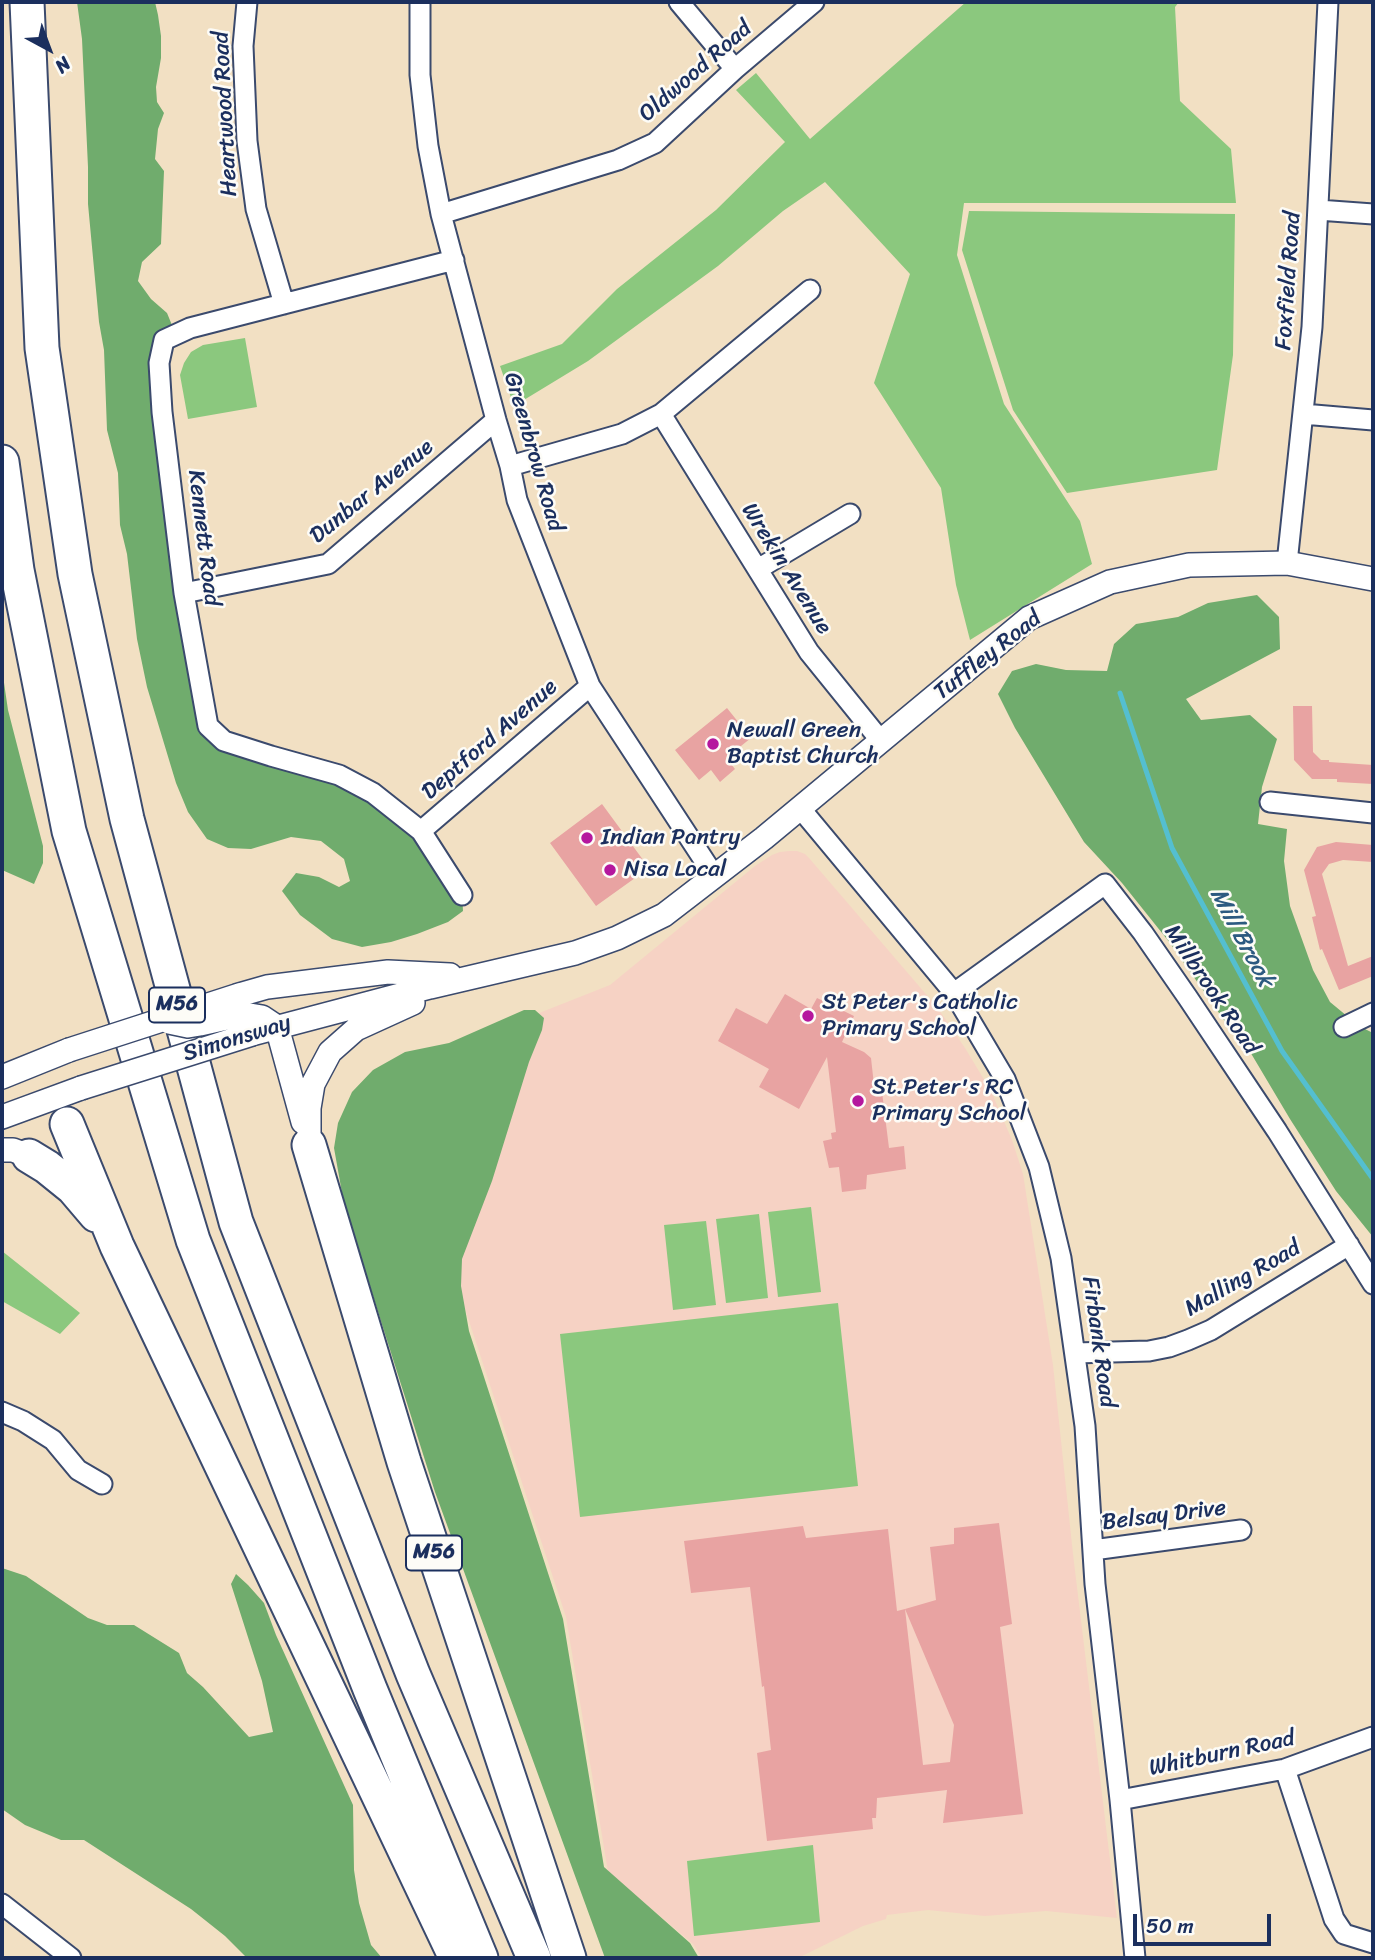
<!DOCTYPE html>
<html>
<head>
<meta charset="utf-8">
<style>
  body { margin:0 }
  #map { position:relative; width:1375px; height:1960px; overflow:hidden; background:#f2e0c3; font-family:Sriracha,sans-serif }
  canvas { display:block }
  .frame { position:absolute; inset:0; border:4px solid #1b2f5e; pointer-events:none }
  .north { position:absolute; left:14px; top:14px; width:70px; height:70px; -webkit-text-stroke:5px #fdfcf7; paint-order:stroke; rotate:139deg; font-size:19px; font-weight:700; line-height:28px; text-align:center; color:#1b2f5e }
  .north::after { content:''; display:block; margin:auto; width:24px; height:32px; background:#1b2f5e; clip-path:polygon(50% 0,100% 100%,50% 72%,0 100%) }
  .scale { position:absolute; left:1133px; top:1914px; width:138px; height:32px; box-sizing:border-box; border:4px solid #1b2f5e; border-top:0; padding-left:9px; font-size:21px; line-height:24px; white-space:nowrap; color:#1b2f5e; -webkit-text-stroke:5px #fdfcf7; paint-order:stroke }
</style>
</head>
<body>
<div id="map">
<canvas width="1375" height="1960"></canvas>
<div class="frame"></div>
<div class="north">N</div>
<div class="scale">50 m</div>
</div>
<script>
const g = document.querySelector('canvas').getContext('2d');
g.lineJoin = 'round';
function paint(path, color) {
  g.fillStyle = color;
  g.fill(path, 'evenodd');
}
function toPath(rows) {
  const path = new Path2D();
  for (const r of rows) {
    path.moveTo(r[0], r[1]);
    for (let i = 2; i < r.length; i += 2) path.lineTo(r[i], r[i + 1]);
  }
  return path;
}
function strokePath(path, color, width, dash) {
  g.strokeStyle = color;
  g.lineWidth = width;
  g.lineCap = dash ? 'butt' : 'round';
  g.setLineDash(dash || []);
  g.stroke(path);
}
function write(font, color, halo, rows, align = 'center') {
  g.font = font + ' Sriracha,sans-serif';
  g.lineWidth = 5;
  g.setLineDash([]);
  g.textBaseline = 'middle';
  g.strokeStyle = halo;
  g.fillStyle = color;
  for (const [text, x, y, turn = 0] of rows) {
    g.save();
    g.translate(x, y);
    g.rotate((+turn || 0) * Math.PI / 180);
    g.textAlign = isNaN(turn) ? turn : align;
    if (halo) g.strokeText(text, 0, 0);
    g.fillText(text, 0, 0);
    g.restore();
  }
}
paint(toPath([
  [789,851,797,851,805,854,809,858,937,1007,965,1048,991,1091,1012,1140,1023,1174,1053,1365,1073,1554,1117,1918,1046,1911,985,1916,928,1910,887,1915,886,1919,863,1926,798,1958,702,1958,693,1944,608,1872,566,1617,451,1266,514,1023,610,985,755,866,772,855,780,852]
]), '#f6d2c4');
paint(toPath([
  [966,2,1179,2,1175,7,1180,101,1231,149,1236,203,964,203,957,255,1004,404,1080,521,1092,564,970,640,956,585,941,488,874,383,910,274,825,182,783,211,718,266,588,361,514,406,500,366,562,344,617,289,716,210,785,142,736,90,756,73,810,139],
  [969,211,1235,214,1233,355,1217,470,1067,493,1013,410,962,250],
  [245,338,257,407,188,419,180,375,184,363,191,352,203,345],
  [811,1207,821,1292,778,1297,768,1212],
  [759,1214,768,1298,726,1303,716,1219],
  [706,1221,716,1305,673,1310,664,1225],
  [2,1251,80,1313,60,1334,2,1301],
  [838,1303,858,1486,580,1517,560,1334],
  [813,1845,820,1922,694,1936,687,1861]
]), '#8bc87e');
paint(toPath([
  [77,2,155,2,158,15,161,36,161,58,156,87,157,102,164,113,158,129,155,159,164,171,161,244,142,262,138,281,151,299,167,313,176,335,159,363,208,726,339,775,421,831,462,895,463,911,448,922,417,934,391,942,362,947,332,939,300,915,282,891,296,873,319,877,339,887,350,881,344,859,321,841,291,837,251,849,228,848,207,839,188,812,176,783,147,687,137,639,127,554,120,525,118,473,107,430,104,350,99,322,88,204,88,167,82,39],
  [1257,595,1279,617,1280,649,1186,699,1201,720,1250,715,1277,739,1262,787,1258,824,1287,829,1284,861,1290,906,1313,970,1330,1002,1359,1026,1373,1033,1373,1237,1336,1191,1290,1119,1249,1050,1226,1023,1170,943,1122,883,1084,842,1015,728,998,694,1012,671,1036,664,1066,670,1107,671,1114,644,1136,624,1178,617,1208,603],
  [2,669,8,710,43,846,43,863,34,884,2,870],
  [524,1010,535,1010,544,1018,542,1030,529,1062,492,1181,462,1259,461,1286,469,1331,563,1619,604,1867,690,1943,699,1958,605,1958,435,1492,344,1204,334,1148,338,1123,352,1092,373,1070,405,1052,449,1043],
  [2,1568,26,1576,88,1618,107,1625,134,1625,179,1653,187,1673,203,1687,249,1737,273,1732,262,1681,231,1584,236,1574,248,1585,264,1603,276,1635,353,1805,354,1870,359,1903,371,1945,382,1958,247,1958,225,1936,191,1909,84,1840,61,1840,25,1825,2,1809]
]), '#70ac6d');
strokePath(toPath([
  [1120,693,1172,848,1282,1051,1373,1179]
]), '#54bfd0', 5);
paint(toPath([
  [1293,706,1312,706,1313,752,1321,760,1329,760,1329,762,1373,765,1373,784,1337,782,1337,779,1312,779,1294,760],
  [727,708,751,738,726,758,735,769,720,782,711,770,699,780,675,750],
  [602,804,649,868,596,906,550,843],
  [1336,842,1373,845,1373,862,1343,860,1329,864,1322,874,1348,966,1373,956,1373,976,1339,990,1322,949,1320,950,1312,917,1316,916,1304,870,1317,847],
  [785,994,811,1009,817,998,854,1016,842,1042,864,1052,871,1058,874,1085,881,1084,889,1148,904,1146,906,1169,867,1175,866,1189,842,1192,839,1167,829,1168,823,1141,832,1139,831,1133,836,1132,827,1057,799,1109,759,1087,769,1069,718,1041,736,1008,767,1024],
  [999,1523,1012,1624,1000,1627,1023,1814,943,1823,947,1790,877,1798,876,1818,872,1818,873,1829,767,1841,757,1753,771,1750,764,1686,762,1687,750,1587,691,1593,684,1541,803,1526,806,1538,888,1529,897,1611,905,1609,923,1765,950,1762,954,1725,905,1609,936,1600,930,1547,954,1544,954,1528]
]), '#e8a3a2');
const minor = toPath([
  [247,2,243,46,247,141,256,209,284,304],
  [420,2,420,75,428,146,441,214,496,420,510,466,517,500,590,686,715,877],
  [679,2,735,69],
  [1318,210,1373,214],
  [441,214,618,160,655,143,735,69,814,2],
  [454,260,190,328,164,340,159,363,162,412,184,593,208,726,224,741,271,756,339,775,373,793,421,831,462,895],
  [661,414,809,652,881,741],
  [1303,414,1373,420],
  [510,466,622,434,661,414,810,290],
  [1287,563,1312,327,1328,2],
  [758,569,850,514],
  [184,593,328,564,496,420],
  [1270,802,1373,813],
  [800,808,954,993,1005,1079,1039,1167,1061,1258,1085,1426,1095,1584,1120,1800,1135,1958],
  [421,831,590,686],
  [954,993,1105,884,1143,933,1188,998,1277,1131,1373,1284],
  [1344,1027,1373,1013],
  [1075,1353,1149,1351,1169,1347,1188,1340,1211,1330,1349,1245],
  [2,1412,23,1421,53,1440,78,1470,102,1484],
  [1093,1550,1241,1530],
  [1285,1769,1334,1919,1344,1934,1373,1943],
  [1120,1800,1285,1769,1373,1737],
  [2,1904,71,1958]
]);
const tertiary = toPath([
  [239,995,267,987,388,972,450,975],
  [244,1014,262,1017,277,1027,303,1122],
  [252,1034,430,987,575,953,617,938,664,915,764,838,1029,618,1110,582,1189,565,1287,563,1373,579],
  [2,1077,69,1050],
  [2,1117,81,1088],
  [309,1145,309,1108,313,1084,330,1052,356,1029,413,1003],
  [2,1150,13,1150,29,1156]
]);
const motorway = toPath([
  [27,2,42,348,75,574,127,819,236,1222,413,1674,534,1958],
  [2,462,17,570,69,831,193,1240,370,1689,481,1958],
  [67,1124,117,1246,456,1958],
  [309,1145,404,1462,569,1958],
  [29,1156,47,1167,73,1188,96,1215]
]);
strokePath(minor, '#3b4a6d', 23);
strokePath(tertiary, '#3b4a6d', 26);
strokePath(motorway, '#3b4a6d', 37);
strokePath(minor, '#fff', 19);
strokePath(tertiary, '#fff', 23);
strokePath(motorway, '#fff', 33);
const tertiaryBridge = toPath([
  [169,1022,188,1026,200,1024,244,1014],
  [69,1050,239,995],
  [81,1088,252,1034]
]);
strokePath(tertiaryBridge, '#3b4a6d', 26, []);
strokePath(tertiaryBridge, '#fff', 23);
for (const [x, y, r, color] of [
  [713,744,7,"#b5179e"],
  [587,838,7,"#b5179e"],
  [610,870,7,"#b5179e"],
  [808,1016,7,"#b5179e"],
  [858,1101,7,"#b5179e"]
]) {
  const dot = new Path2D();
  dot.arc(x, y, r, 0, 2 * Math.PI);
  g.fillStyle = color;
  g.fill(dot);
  strokePath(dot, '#fdfcf7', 2.5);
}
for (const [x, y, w] of [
  [177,1005,56],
  [434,1553,56]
]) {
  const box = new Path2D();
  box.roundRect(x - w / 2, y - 17.5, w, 35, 5);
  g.fillStyle = '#fdfcf7';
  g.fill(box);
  strokePath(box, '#1b2f5e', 2);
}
write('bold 21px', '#1b2f5e', null, [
  ["M56",177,1005],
  ["M56",434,1553]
]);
write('23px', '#1b2f5e', '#fdfcf7', [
  ["Oldwood Road",696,72,-41],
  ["Heartwood Road",226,114,-93],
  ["Foxfield Road",1289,281,-86],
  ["Greenbrow Road",533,452,74],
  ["Dunbar Avenue",372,492,-39],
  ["Kennett Road",203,538,83],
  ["Wrekin Avenue",786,569,58],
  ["Tuffley Road",988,656,-38],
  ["Deptford Avenue",490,740,-41],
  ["Millbrook Road",1211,990,56],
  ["Simonsway",237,1039,-17],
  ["Malling Road",1243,1279,-30],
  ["Firbank Road",1098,1342,82],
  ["Belsay Drive",1164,1516,-7],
  ["Whitburn Road",1222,1754,-12]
]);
write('23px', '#1b2f5e', '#fdfcf7', [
  ["Newall Green",727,731],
  ["Baptist Church",727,757],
  ["Indian Pantry",601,838],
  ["Nisa Local",624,870],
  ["St Peter's Catholic",822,1003],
  ["Primary School",822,1029],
  ["St.Peter's RC",872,1088],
  ["Primary School",872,1114]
], 'left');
write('italic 24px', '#2c5a80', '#fdfcf7', [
  ["Mill Brook",1241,938,62]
]);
</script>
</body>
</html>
